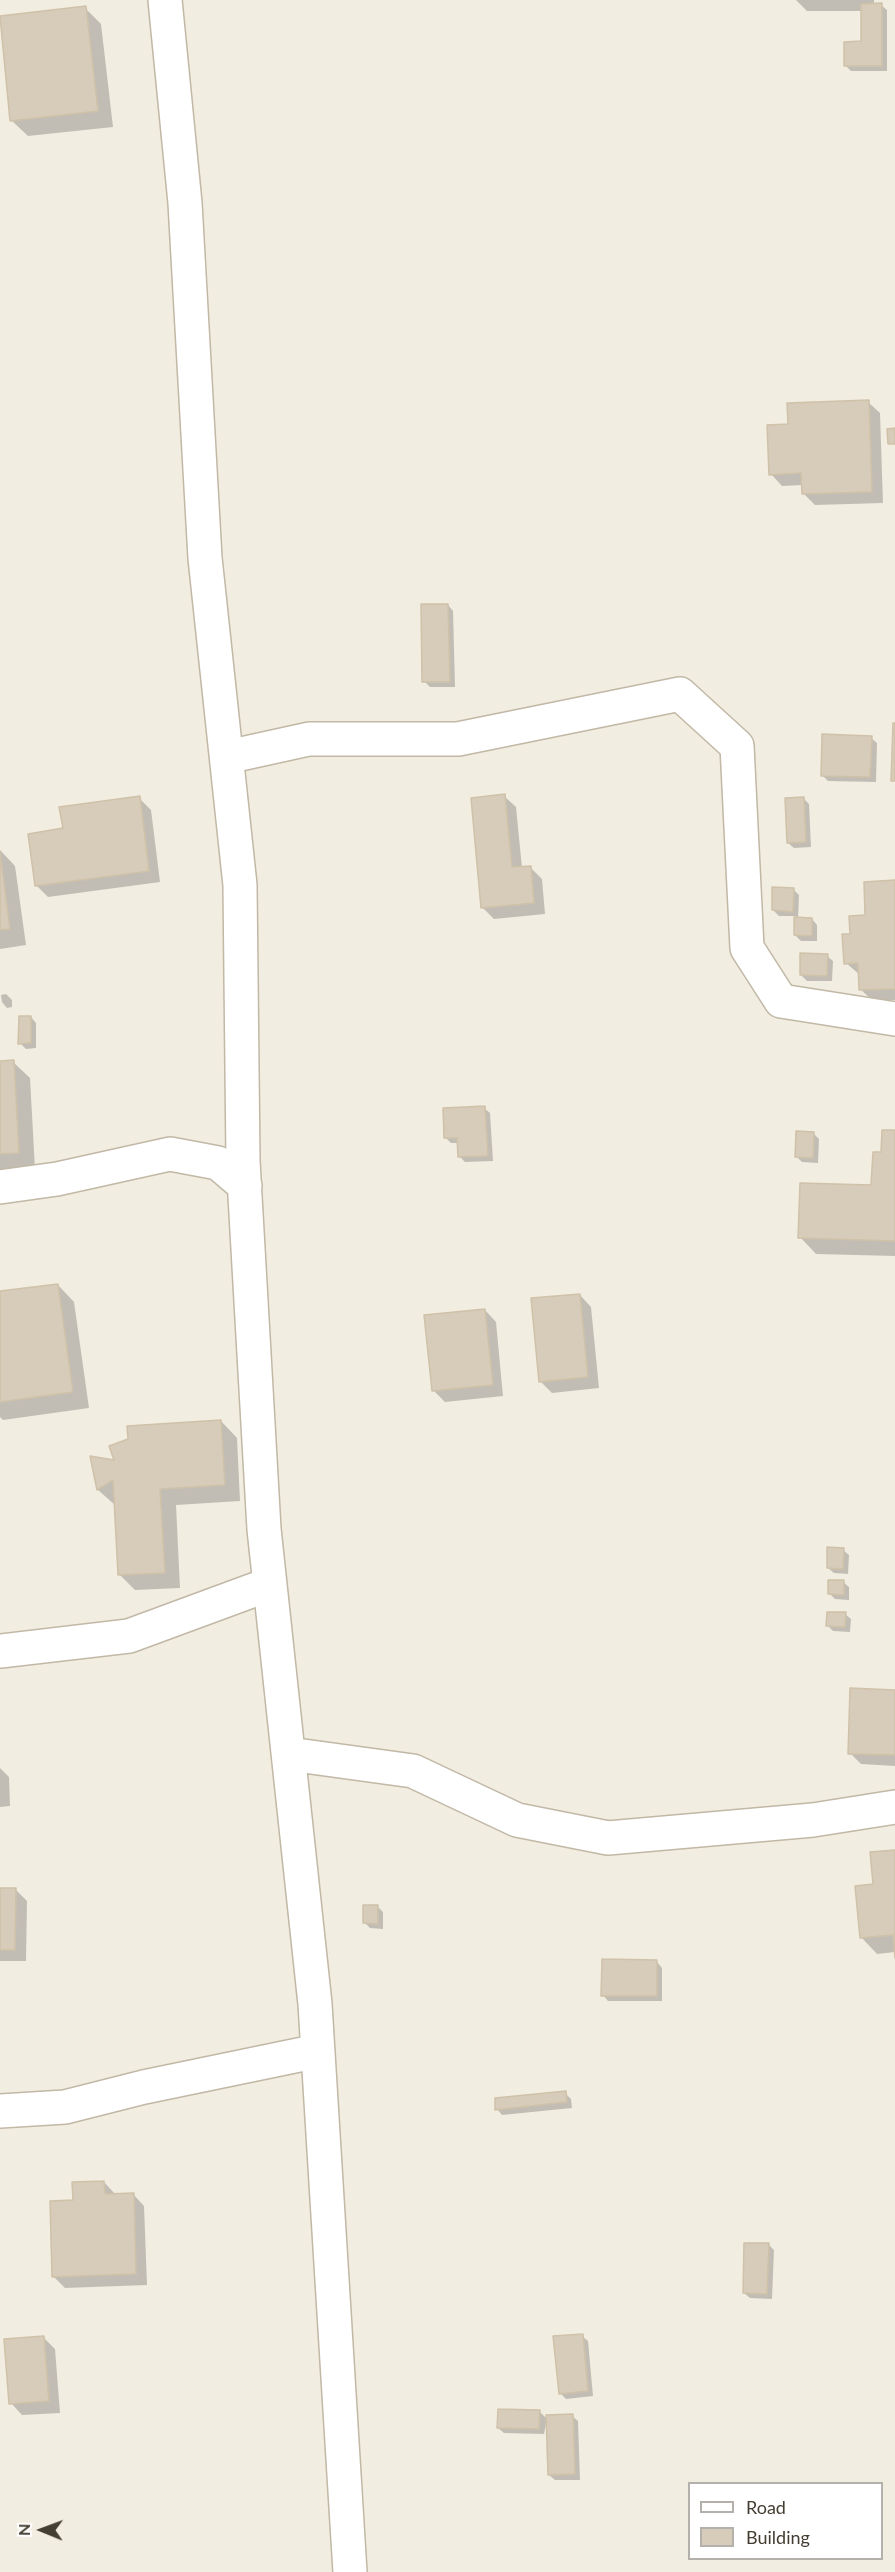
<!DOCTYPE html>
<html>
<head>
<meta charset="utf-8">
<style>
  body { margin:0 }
  #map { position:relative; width:895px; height:2572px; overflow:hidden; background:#f2ede1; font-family:Lato,sans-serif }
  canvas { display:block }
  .legend { position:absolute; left:688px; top:2482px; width:195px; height:78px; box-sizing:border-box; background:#fff; border:2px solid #b4b1ad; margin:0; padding:8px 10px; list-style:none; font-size:18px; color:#443d32 }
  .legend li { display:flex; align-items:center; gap:12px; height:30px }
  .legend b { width:30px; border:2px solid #b4b1ad }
  .north { position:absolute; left:12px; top:2500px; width:60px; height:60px; -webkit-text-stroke:4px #fff; paint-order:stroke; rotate:271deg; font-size:16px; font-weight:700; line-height:24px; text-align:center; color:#443d32 }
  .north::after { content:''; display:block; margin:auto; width:21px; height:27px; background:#443d32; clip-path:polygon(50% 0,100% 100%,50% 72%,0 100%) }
</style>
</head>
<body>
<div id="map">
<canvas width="895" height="2572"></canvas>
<ul class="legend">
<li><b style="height:8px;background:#fff"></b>Road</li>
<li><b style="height:16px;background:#d7ccb9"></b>Building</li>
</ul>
<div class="north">N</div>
</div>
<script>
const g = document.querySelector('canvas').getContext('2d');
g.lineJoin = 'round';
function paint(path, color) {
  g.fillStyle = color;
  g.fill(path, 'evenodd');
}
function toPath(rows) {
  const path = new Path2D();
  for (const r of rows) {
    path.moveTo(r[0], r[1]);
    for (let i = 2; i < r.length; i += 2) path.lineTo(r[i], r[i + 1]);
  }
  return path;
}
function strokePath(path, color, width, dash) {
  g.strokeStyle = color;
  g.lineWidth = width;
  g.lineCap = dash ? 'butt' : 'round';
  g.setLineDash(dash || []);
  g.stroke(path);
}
paint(toPath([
  [796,0,874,0,874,5,881,5,887,10,887,71,851,71,845,65,862,43,862,11,807,11],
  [85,8,101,24,113,127,28,136,11,120,0,17],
  [868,402,880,413,883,503,815,505,803,493,803,485,782,486,771,474,789,426],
  [448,605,453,611,455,687,430,687,424,681],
  [871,738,877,743,876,782,828,781,822,775],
  [504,796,516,807,522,868,530,867,542,879,545,914,494,919,483,908],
  [139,798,151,810,160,882,48,897,36,885,64,830],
  [804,799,809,804,811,847,794,848,788,843],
  [0,850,15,866,26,945,0,949],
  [895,882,895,1000,872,1000,860,989,860,975,846,963,852,935],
  [793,889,799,895,798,919,812,919,817,925,817,941,801,941,795,935,796,916,779,916,773,910],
  [827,956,833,961,832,981,807,981,801,975],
  [6,994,12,1000,12,1007,7,1008,2,1002,1,995],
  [31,1017,36,1023,36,1048,26,1049,20,1043],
  [13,1062,30,1078,35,1169,0,1171,0,1063],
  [484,1108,490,1113,493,1161,465,1162,460,1157,459,1143,451,1143,446,1138],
  [895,1132,895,1256,816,1254,800,1237,873,1186,882,1154],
  [813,1133,819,1139,818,1163,802,1162,797,1157],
  [58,1285,74,1302,89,1408,3,1420,0,1417,0,1293],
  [580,1295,591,1307,599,1388,552,1393,540,1381],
  [485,1310,496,1322,503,1396,445,1402,433,1390],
  [221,1421,237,1438,240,1501,176,1505,180,1588,135,1590,119,1574,115,1505,98,1490,92,1458,116,1462],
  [843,1550,849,1555,848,1574,834,1573,828,1568],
  [843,1582,849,1587,849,1600,835,1599,830,1594],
  [845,1614,851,1619,850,1632,833,1631,828,1626],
  [895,1691,895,1766,861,1764,850,1753],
  [0,1768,9,1777,10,1806,0,1807],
  [895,1852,895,1952,877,1954,861,1937,874,1886],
  [0,1889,15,1889,27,1901,26,1961,0,1961],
  [377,1906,383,1912,383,1929,370,1928,365,1923],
  [657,1962,662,1968,662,2001,608,2001,603,1995],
  [565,2093,571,2099,572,2108,502,2115,497,2109],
  [104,2182,115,2194,133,2194,144,2206,147,2285,65,2288,53,2276,74,2201],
  [768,2244,774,2250,772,2299,750,2298,744,2293],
  [582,2336,588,2341,593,2396,566,2399,560,2393],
  [44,2338,55,2349,60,2413,22,2415,11,2403],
  [540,2412,547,2419,544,2434,504,2433,498,2428],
  [572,2416,578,2421,580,2480,555,2480,549,2475]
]), '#0003');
const building = toPath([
  [882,3,882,66,844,66,844,42,861,41,861,4,882,3],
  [86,6,98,111,10,121,0,16,86,6],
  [869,400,872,492,802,494,801,473,769,475,767,425,788,424,787,403,869,400],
  [895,428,895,444,888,444,887,429,895,428],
  [421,604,448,604,450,682,422,682,421,604],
  [893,723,895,723,895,781,891,781,893,723],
  [822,734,872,736,870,777,821,776,822,734],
  [505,794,512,867,531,866,534,903,481,908,471,798,505,794],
  [140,796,149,871,35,886,28,834,63,828,59,807,140,796],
  [804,797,806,842,787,843,785,798,804,797],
  [0,852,10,929,0,930,0,852],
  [895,880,895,989,859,990,858,963,844,964,842,934,850,934,849,916,865,915,864,882,895,880],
  [772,887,794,888,793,912,772,910,772,887],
  [794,917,812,918,812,936,794,935,794,917],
  [800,953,828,954,827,976,800,975,800,953],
  [19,1016,31,1016,31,1043,18,1044,19,1016],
  [14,1060,19,1153,0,1154,0,1061,14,1060],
  [485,1106,488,1156,458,1157,457,1138,444,1138,443,1108,485,1106],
  [882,1130,895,1130,895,1241,798,1238,800,1183,871,1185,873,1152,881,1152,882,1130],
  [796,1131,814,1132,813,1158,795,1157,796,1131],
  [58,1284,73,1392,0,1402,0,1291,58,1284],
  [580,1294,588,1377,539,1382,531,1298,580,1294],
  [485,1309,493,1385,432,1391,424,1315,485,1309],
  [221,1420,225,1485,160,1489,165,1573,118,1575,113,1480,97,1490,90,1456,114,1460,109,1446,128,1439,127,1426,221,1420],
  [827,1547,844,1548,843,1569,827,1568,827,1547],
  [828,1580,844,1580,844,1595,828,1594,828,1580],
  [827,1612,846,1612,845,1627,826,1626,827,1612],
  [850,1688,895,1690,895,1755,848,1754,850,1688],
  [895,1850,895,1958,893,1935,860,1938,855,1886,873,1884,870,1852,895,1850],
  [0,1888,16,1888,15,1950,0,1950,0,1888],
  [363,1905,378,1905,378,1924,363,1923,363,1905],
  [602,1959,657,1960,657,1996,601,1996,602,1959],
  [566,2091,567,2102,495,2110,495,2098,566,2091],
  [104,2181,105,2194,134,2193,136,2274,52,2277,50,2201,73,2200,72,2182,104,2181],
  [744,2243,769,2243,767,2294,743,2293,744,2243],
  [583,2334,588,2391,559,2394,553,2336,583,2334],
  [44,2336,49,2401,9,2404,4,2339,44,2336],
  [498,2409,540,2410,539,2429,497,2428,498,2409],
  [573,2414,575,2474,548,2475,546,2415,573,2414]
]);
paint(building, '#d7ccb9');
strokePath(building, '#d0c1a9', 1.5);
const minor = toPath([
  [165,0,185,203,205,558,240,885,243,1161,264,1529,315,2004,350,2572],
  [227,757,309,739,458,739,680,694,737,746,747,948,781,1001,895,1019],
  [0,1187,57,1179,170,1154,218,1163,245,1186],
  [0,1651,129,1636,270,1584],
  [289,1754,413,1771,517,1820,608,1838,813,1820,895,1807],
  [0,2111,65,2107,144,2087,318,2051]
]);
strokePath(minor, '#c1b8a6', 36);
strokePath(minor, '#fff', 33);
</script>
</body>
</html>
